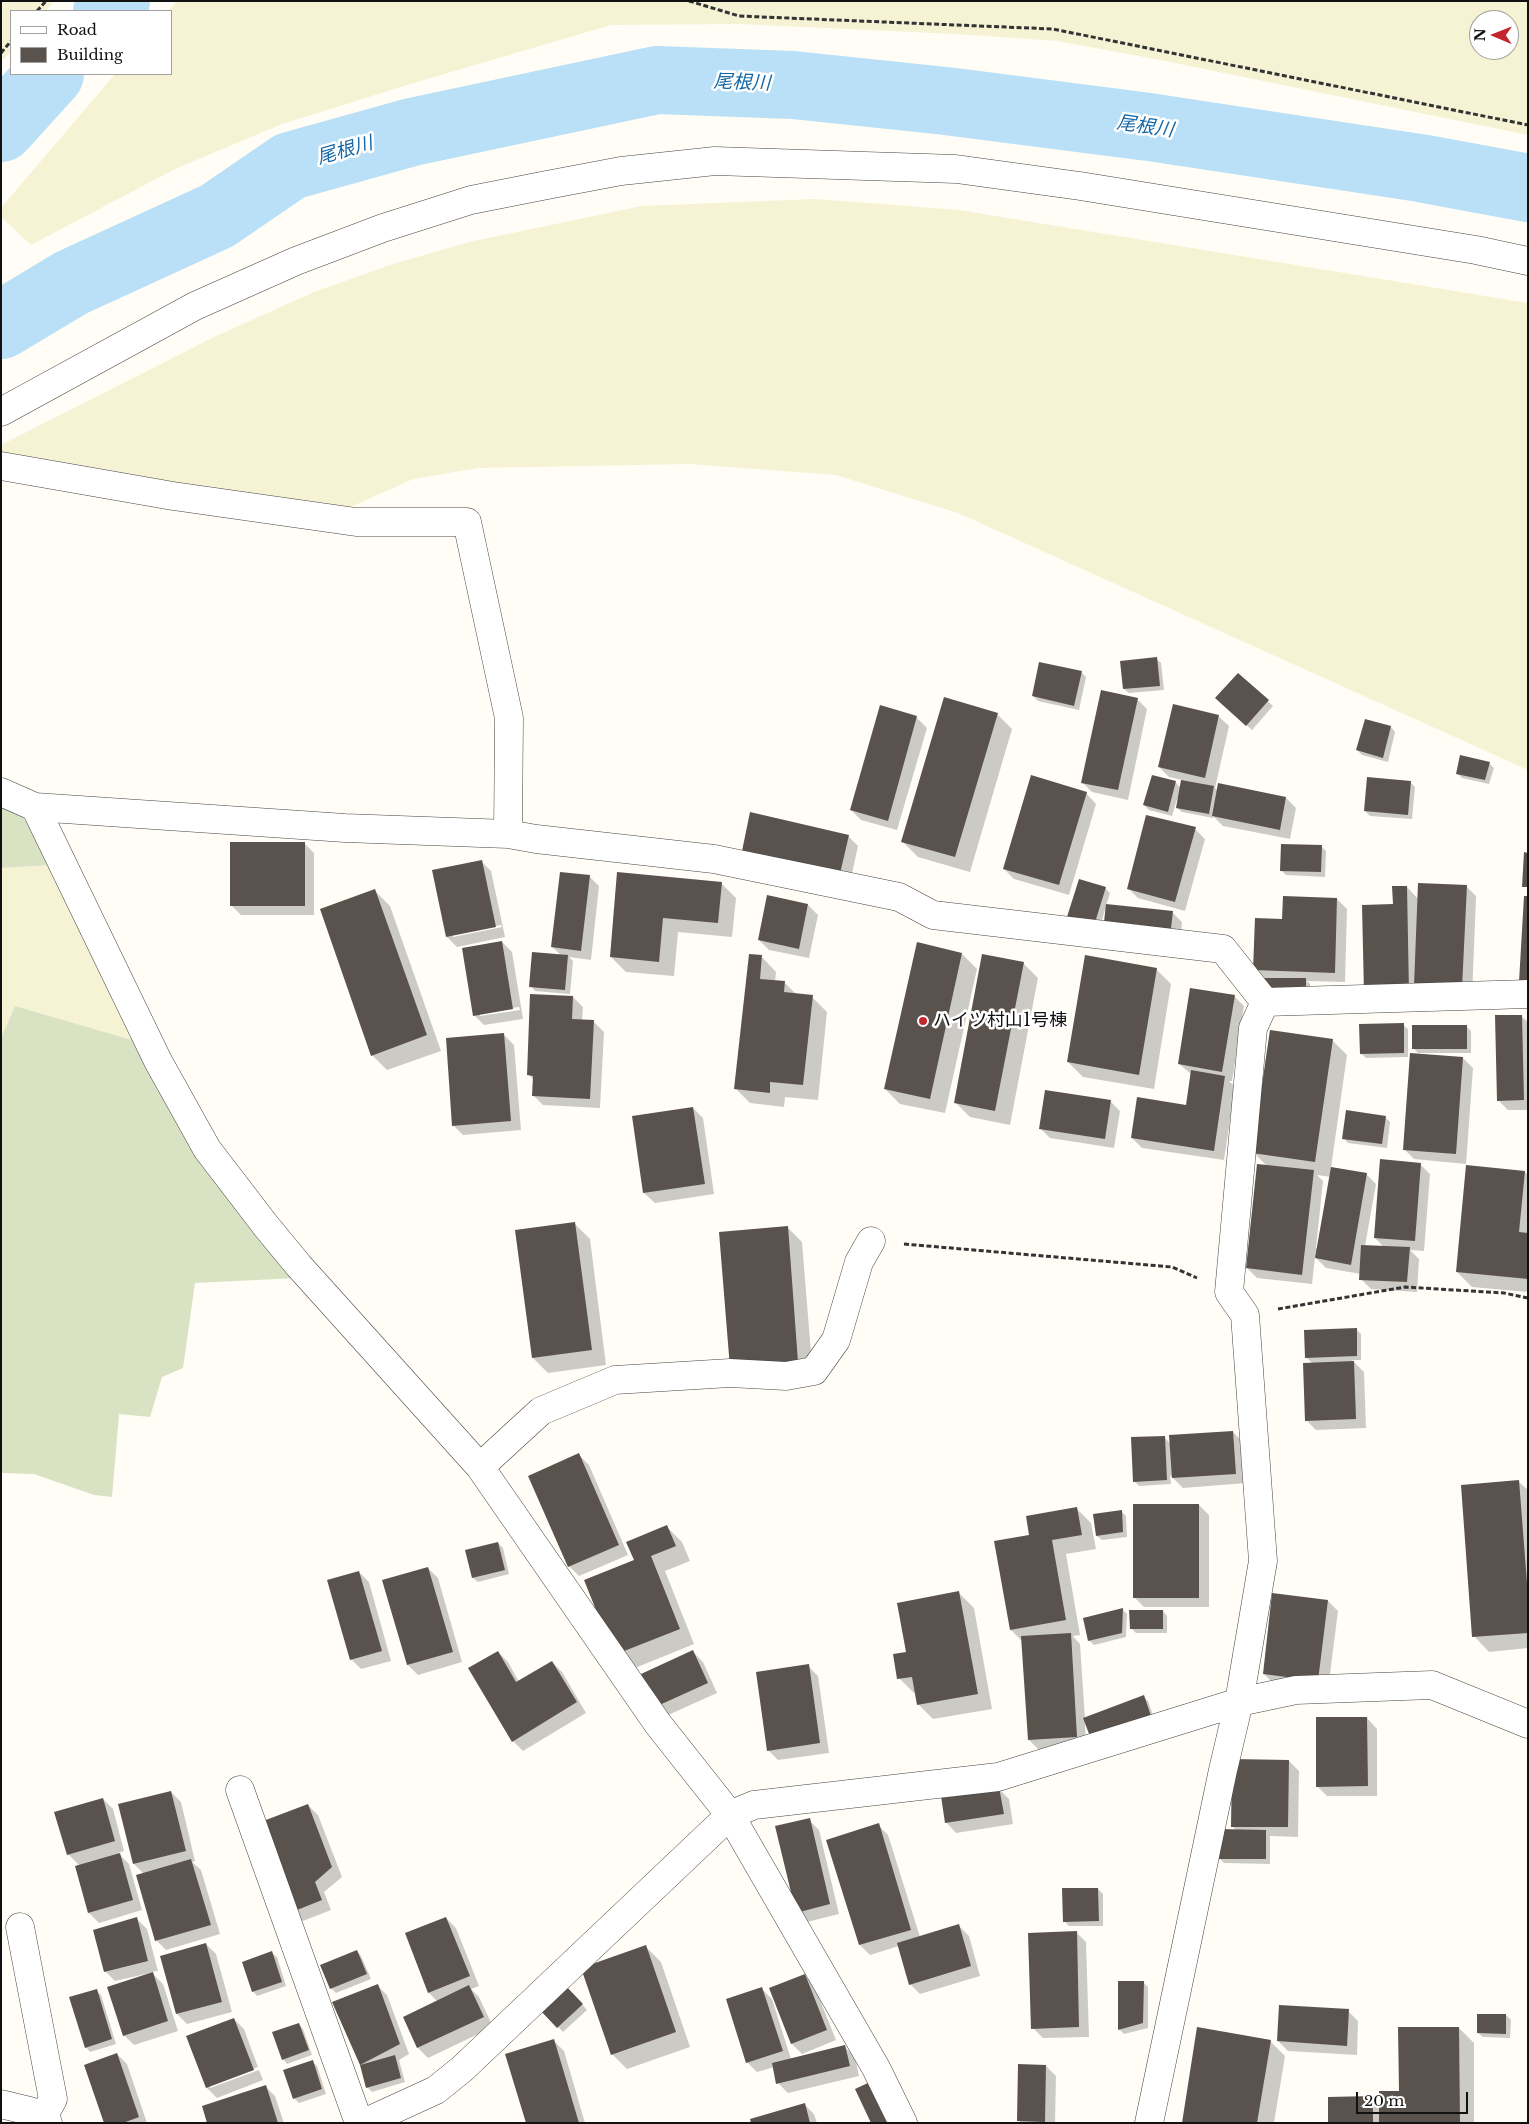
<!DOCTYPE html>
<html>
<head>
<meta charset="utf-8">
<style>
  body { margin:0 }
  #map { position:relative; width:1529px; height:2124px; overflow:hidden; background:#fffdf5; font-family:"Libre Baskerville",serif }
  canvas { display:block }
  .frame { position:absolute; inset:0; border:2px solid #111; pointer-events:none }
  .legend { position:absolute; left:10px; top:10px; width:162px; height:65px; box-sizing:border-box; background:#fff; border:1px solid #a0a0a0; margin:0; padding:6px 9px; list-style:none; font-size:15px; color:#111 }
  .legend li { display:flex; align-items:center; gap:10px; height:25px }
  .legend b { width:25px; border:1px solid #a0a0a0 }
  .north { position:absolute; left:1469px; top:10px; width:50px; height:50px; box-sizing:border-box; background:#fff; border:1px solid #a0a0a0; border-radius:50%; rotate:271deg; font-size:14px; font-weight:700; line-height:20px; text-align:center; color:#111 }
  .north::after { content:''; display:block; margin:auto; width:18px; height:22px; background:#c4262e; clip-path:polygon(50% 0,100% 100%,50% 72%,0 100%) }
  .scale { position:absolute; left:1356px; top:2092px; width:112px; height:22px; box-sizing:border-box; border:2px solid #111; border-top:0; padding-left:6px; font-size:15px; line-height:18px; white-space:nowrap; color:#111; -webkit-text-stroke:4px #fff; paint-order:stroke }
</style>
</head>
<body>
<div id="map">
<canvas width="1529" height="2124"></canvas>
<div class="frame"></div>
<ul class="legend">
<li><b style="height:6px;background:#fff"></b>Road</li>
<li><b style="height:14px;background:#5a524d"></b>Building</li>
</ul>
<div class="north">N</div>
<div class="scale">20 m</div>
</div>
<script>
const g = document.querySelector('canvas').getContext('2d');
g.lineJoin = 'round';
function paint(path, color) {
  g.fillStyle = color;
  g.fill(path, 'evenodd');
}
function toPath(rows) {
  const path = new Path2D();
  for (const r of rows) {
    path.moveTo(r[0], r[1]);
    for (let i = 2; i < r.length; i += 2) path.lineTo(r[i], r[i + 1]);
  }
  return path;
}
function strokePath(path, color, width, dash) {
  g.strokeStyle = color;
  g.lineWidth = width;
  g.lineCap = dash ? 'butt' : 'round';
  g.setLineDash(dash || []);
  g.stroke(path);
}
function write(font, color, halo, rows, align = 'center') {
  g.font = font + ' "Libre Baskerville","Noto Sans JP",serif';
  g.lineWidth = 5;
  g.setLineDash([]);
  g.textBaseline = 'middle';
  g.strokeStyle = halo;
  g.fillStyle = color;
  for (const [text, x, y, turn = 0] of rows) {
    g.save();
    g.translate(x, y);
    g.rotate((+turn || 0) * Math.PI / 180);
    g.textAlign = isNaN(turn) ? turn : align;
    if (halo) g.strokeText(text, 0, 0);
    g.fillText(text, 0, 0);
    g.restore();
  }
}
paint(toPath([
  [1,1,54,1,46,11,11,11,11,51,1,62],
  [177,1,1528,1,1528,135,1155,59,1057,41,955,34,739,24,611,25,417,82,282,124,175,169,31,245,1,217,1,208,115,74,171,74,171,11,168,11],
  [1479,20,1509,20,1509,50,1479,50],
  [815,199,959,210,1528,303,1528,770,958,513,836,475,689,464,478,468,413,479,344,510,1,457,1,445,214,337,314,292,390,265,469,242,642,206],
  [53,865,139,1042,15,1006,1,1038,1,868]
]), '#f6f3d4');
paint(toPath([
  [13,807,37,833,53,865,1,868,1,808],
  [15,1006,139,1042,297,1278,195,1283,183,1368,162,1377,150,1417,119,1414,112,1497,94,1495,34,1474,1,1473,1,1038]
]), '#d9e3c4');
paint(toPath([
  [1156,658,1161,663,1164,690,1129,693,1124,689],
  [1040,663,1082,673,1086,677,1079,710,1038,701,1033,696],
  [1238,674,1273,706,1252,730,1221,703],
  [1137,699,1147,709,1128,800,1092,792,1082,782],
  [880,707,917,718,927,728,897,830,861,820,851,810],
  [997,714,1012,729,970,872,918,857,903,842],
  [1218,716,1229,726,1215,788,1218,791,1286,798,1296,808,1290,839,1223,826,1213,816,1213,818,1182,812,1177,808,1179,799,1177,799,1172,816,1149,810,1144,805,1175,782,1181,788,1182,780,1169,777,1159,767],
  [1391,727,1395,732,1388,762,1362,755,1357,750],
  [1489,763,1494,768,1489,784,1462,778,1457,773],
  [1410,782,1415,787,1412,819,1370,816,1365,811],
  [1086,793,1096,804,1069,895,1014,879,1004,869],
  [1195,829,1205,839,1185,911,1138,898,1128,888],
  [848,836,858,846,849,887,752,866],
  [304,843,314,853,314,915,241,915,231,905],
  [1321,846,1326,851,1325,877,1286,875,1281,870],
  [481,861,491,871,505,937,457,947,447,937],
  [501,925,502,927,453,937,453,934],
  [618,874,721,883,736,898,732,937,678,932,674,976,626,972,611,957],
  [589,876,599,886,591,960,569,957,573,961,570,994,535,991,531,986,562,956,552,947],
  [1466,886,1476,896,1472,998,1375,1003,1394,905,1407,887,1419,900],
  [1105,888,1110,893,1106,906,1172,912,1182,922,1180,946,1105,910,1098,933,1072,925],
  [375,891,390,906,441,1051,387,1070,372,1055],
  [1337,899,1347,909,1345,982,1307,981,1310,984,1310,1001,1265,979,1255,969,1283,920],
  [808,905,818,915,809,958,769,950,759,940],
  [502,942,512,952,523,1019,484,1025,474,1015],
  [519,1007,520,1010,480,1016,480,1013],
  [962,954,977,969,945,1113,900,1104,885,1089],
  [761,956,776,972,775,982,785,983,797,995,812,997,827,1012,818,1100,785,1097,784,1107,750,1103,735,1088],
  [1023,963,1038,978,1010,1125,970,1117,955,1102],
  [1156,969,1171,984,1154,1089,1083,1077,1068,1062],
  [1234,996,1244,1006,1232,1081,1229,1081,1235,1087,1224,1160,1142,1148,1132,1138,1187,1106,1191,1074,1179,1064],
  [573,997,583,1007,582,1021,594,1022,604,1032,600,1108,543,1105,533,1095,534,1080,528,1074],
  [1521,1016,1528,1022,1528,1110,1508,1110,1498,1100],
  [1403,1025,1408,1029,1408,1057,1366,1058,1361,1053],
  [1466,1026,1471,1031,1471,1053,1418,1053,1413,1048],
  [504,1035,514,1045,521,1130,463,1135,453,1125],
  [1332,1040,1347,1055,1331,1168,1366,1174,1376,1184,1365,1246,1384,1247,1375,1238,1420,1164,1430,1174,1424,1251,1410,1250,1419,1259,1417,1292,1371,1289,1361,1279,1361,1274,1326,1268,1315,1257,1312,1284,1257,1278,1247,1268,1267,1166,1253,1152],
  [1317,1175,1331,1177,1318,1249,1316,1248,1323,1181],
  [1463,1058,1473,1068,1466,1164,1414,1159,1404,1149],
  [1110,1101,1120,1111,1114,1148,1050,1138,1040,1128],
  [693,1108,703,1118,714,1194,655,1203,644,1193],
  [1385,1117,1390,1122,1387,1148,1348,1143,1344,1138],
  [1525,1172,1528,1175,1528,1292,1472,1287,1457,1272],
  [575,1224,590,1239,606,1365,548,1373,533,1358,517,1231],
  [787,1227,802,1242,813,1377,746,1382],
  [1356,1329,1361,1334,1361,1360,1352,1360,1364,1372,1366,1428,1316,1430,1306,1420,1313,1364,1306,1357],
  [1233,1432,1243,1442,1246,1483,1183,1488,1170,1475,1171,1484,1139,1486,1134,1481,1164,1437,1170,1443],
  [579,1455,589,1465,628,1555,579,1576,569,1566],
  [1519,1482,1528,1490,1528,1648,1489,1652,1474,1636],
  [1199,1505,1209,1515,1209,1607,1144,1607,1134,1597],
  [1076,1508,1091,1523,1096,1549,1066,1554,1080,1635,1073,1636,1080,1644,1085,1719,1143,1697,1148,1701,1155,1721,1085,1722,1086,1747,1039,1750,1029,1740,1023,1642,1011,1630,1031,1536],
  [1121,1511,1126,1516,1127,1537,1102,1540,1097,1536],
  [667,1527,682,1542,690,1561,665,1571,694,1644,630,1670,615,1655,635,1561],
  [498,1543,503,1548,509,1574,478,1582,473,1578],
  [428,1568,438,1578,462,1662,418,1675,408,1665],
  [359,1572,369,1582,391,1661,361,1669,351,1659],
  [959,1593,974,1608,992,1709,933,1719,918,1704,916,1693,914,1693,899,1678,907,1653],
  [1328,1601,1338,1611,1328,1690,1274,1684,1264,1674],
  [1123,1610,1127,1614,1126,1637,1094,1645,1089,1640],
  [1163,1611,1167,1616,1167,1633,1136,1633,1131,1628],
  [498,1652,508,1662,519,1682,552,1662,562,1672,586,1713,523,1751,513,1741],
  [693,1652,703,1662,717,1693,666,1716,656,1706],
  [808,1666,818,1676,829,1753,778,1760,768,1750],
  [1367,1718,1377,1729,1377,1796,1327,1796,1317,1786],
  [1289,1761,1299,1771,1298,1837,1270,1836,1270,1864,1224,1863,1219,1858,1237,1831,1232,1826],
  [999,1789,1009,1799,1013,1824,956,1833,946,1822],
  [171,1792,181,1802,195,1861,192,1862,201,1870,220,1934,166,1950,156,1940,144,1874,134,1864],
  [103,1799,113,1809,124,1851,118,1853,129,1864,142,1910,99,1923,89,1913,76,1867,80,1866,68,1854],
  [308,1805,318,1815,342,1877,324,1892,331,1910,303,1921,293,1911],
  [809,1820,819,1830,839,1914,807,1922,797,1912],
  [878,1825,888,1835,920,1937,959,1926,969,1936,980,1976,920,1994,910,1984,899,1946,870,1955,860,1945],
  [1098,1889,1103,1894,1103,1926,1069,1926,1064,1921],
  [446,1918,456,1928,479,1986,471,1989,479,1997,493,2027,428,2058,418,2048,405,2018,438,2002,429,1993],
  [137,1919,147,1929,158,1971,151,1972,163,1984,178,2031,134,2045,124,2035,150,1973,115,1981,105,1971],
  [1076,1932,1086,1942,1089,2037,1043,2038,1033,2028],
  [206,1944,216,1954,232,2012,187,2024,177,2014,162,1957],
  [646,1947,661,1962,690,2047,627,2069,612,2054],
  [357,1951,361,1956,371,1979,336,1993,331,1988],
  [272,1953,277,1957,286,1986,257,1996,253,1991],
  [804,1975,814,1985,836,2040,802,2054,792,2044,770,1988],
  [1119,1982,1143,1982,1148,1987,1148,2028,1124,2034,1120,2030],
  [377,1985,387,1995,409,2054,399,2060,405,2082,372,2092,367,2087,361,2065,333,2002],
  [762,1989,772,1999,791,2059,845,2047,855,2057,859,2076,788,2093,778,2083,774,2067,757,2072,747,2062],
  [96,1990,101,1995,116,2044,90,2052,86,2047],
  [570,1991,587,2010,563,2032,541,2009],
  [1348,2011,1358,2021,1357,2055,1288,2051,1278,2041],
  [1506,2015,1511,2020,1510,2038,1483,2037,1478,2033],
  [234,2019,244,2029,258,2067,210,2085,210,2088,259,2070,263,2080,217,2098,207,2088,188,2037],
  [299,2024,303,2029,312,2055,287,2064,283,2059],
  [1459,2028,1474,2043,1474,2123,1329,2123,1372,2098,1380,2106,1400,2092],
  [554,2041,564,2051,585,2123,527,2123],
  [1270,2041,1285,2056,1274,2123,1183,2123],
  [117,2054,127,2064,147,2123,105,2123],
  [312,2062,317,2066,326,2094,299,2103,294,2098],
  [1046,2066,1056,2076,1055,2123,1021,2123,1019,2121],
  [265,2086,275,2096,284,2123,209,2123],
  [804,2104,814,2114,817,2123,752,2123]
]), '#0003');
strokePath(toPath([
  [107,11,116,1],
  [1,128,50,74],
  [1,325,71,283,217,216,290,166,412,132,657,80,793,85,946,101,1149,127,1420,168,1528,188]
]), '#b9e0f7', 68);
paint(toPath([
  [1157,657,1160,686,1123,689,1120,661],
  [1039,662,1082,671,1074,706,1032,696],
  [1238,673,1269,700,1246,726,1215,698],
  [1101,690,1138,698,1118,790,1081,783],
  [944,697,998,713,955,857,901,842],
  [1173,704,1219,715,1205,778,1158,767],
  [880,705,917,716,888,821,850,810],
  [1365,719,1391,726,1383,758,1356,750],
  [1460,755,1490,762,1485,780,1456,774],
  [1031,775,1087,792,1059,885,1003,869],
  [1152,775,1176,781,1168,812,1143,805],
  [1367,777,1411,781,1408,815,1364,811],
  [1181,780,1214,786,1209,814,1176,808],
  [1218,783,1286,797,1280,830,1212,816],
  [750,812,849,835,839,878,741,856],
  [1146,815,1196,827,1175,902,1127,889],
  [230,842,305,842,305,906,230,906],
  [1281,844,1322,845,1321,872,1280,871],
  [1524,852,1528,853,1528,887,1522,887],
  [482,860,496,927,446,937,432,870],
  [560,872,590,875,581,951,551,947],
  [617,872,722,882,718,923,663,918,659,962,610,957],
  [1079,879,1106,887,1093,929,1066,920],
  [1418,883,1467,885,1462,988,1414,986],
  [1392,886,1407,886,1409,993,1364,993,1362,905,1393,904],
  [375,889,427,1035,371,1056,320,909],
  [767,895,808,904,799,949,758,940],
  [1283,896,1337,898,1335,973,1253,970,1255,918,1282,919],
  [1524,896,1528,896,1528,983,1519,982],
  [1106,904,1173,911,1170,937,1103,931],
  [502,941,513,1009,473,1016,462,948],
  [917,942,962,953,930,1099,884,1089],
  [532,952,568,955,565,990,529,987],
  [749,954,762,955,760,979,785,981,784,992,813,995,803,1085,770,1082,770,1093,734,1089],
  [982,954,1024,962,995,1111,954,1103],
  [1085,955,1157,968,1139,1075,1067,1062],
  [1264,978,1306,978,1306,997,1264,997],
  [1190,988,1235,995,1222,1072,1178,1064],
  [530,994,573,996,572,1019,594,1020,590,1099,532,1096,533,1076,527,1075],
  [1495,1015,1522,1015,1524,1100,1497,1101],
  [1404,1023,1404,1053,1360,1054,1359,1024],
  [1412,1025,1467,1025,1467,1049,1412,1049],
  [1270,1030,1333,1039,1315,1162,1252,1153],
  [504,1033,511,1121,452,1126,446,1038],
  [1410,1053,1463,1057,1456,1154,1403,1150],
  [1191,1070,1225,1076,1214,1151,1131,1138,1137,1097,1186,1105],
  [1045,1090,1111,1100,1105,1139,1039,1129],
  [693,1107,705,1184,643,1193,632,1116],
  [1346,1110,1386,1116,1382,1144,1342,1139],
  [1380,1159,1421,1163,1415,1241,1374,1238],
  [1257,1164,1314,1170,1302,1275,1246,1268],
  [1466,1165,1525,1171,1519,1232,1528,1233,1528,1279,1456,1272],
  [1331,1167,1367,1173,1351,1265,1315,1258],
  [575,1222,592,1350,532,1358,515,1230],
  [788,1226,798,1362,730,1368,719,1232],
  [1361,1245,1410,1247,1407,1282,1359,1280],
  [1357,1328,1357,1356,1305,1358,1304,1330],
  [1354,1361,1356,1419,1305,1421,1303,1363],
  [1233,1431,1236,1474,1172,1478,1169,1435],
  [1165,1436,1167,1480,1133,1482,1131,1437],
  [579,1453,619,1545,568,1567,528,1476],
  [1519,1480,1528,1596,1528,1633,1472,1637,1461,1485],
  [1133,1504,1199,1504,1199,1598,1133,1598],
  [1077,1507,1082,1535,1052,1540,1066,1620,1010,1630,994,1541,1029,1535,1026,1516],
  [1122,1510,1123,1532,1096,1536,1093,1514],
  [667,1525,676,1546,651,1556,680,1629,614,1655,584,1580,634,1560,626,1542],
  [498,1542,505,1570,472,1578,465,1550],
  [428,1567,453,1652,407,1665,382,1580],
  [359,1571,382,1651,350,1660,327,1580],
  [959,1591,978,1694,917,1705,912,1677,897,1679,893,1654,906,1652,897,1603],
  [1272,1593,1328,1600,1318,1681,1263,1674],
  [1123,1608,1122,1633,1088,1641,1083,1618],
  [1129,1610,1163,1610,1163,1629,1130,1629],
  [1071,1633,1077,1737,1028,1740,1021,1636],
  [693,1650,708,1683,655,1707,641,1674],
  [498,1651,516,1682,552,1661,577,1702,512,1742,468,1668],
  [809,1664,820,1743,767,1751,756,1672],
  [1144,1695,1151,1716,1091,1739,1083,1718],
  [1316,1717,1367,1717,1368,1786,1316,1787],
  [1232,1759,1289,1760,1288,1827,1231,1827],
  [999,1787,1004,1814,945,1823,941,1796],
  [171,1791,186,1851,133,1864,118,1804],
  [103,1798,115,1841,67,1855,54,1812],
  [308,1804,332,1867,315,1882,322,1900,292,1912,258,1823],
  [810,1818,830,1904,796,1913,775,1826],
  [879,1823,911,1930,859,1945,826,1840],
  [1218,1829,1266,1830,1266,1859,1218,1859],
  [120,1853,133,1900,88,1913,75,1866],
  [191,1859,211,1925,155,1941,136,1875],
  [1062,1888,1098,1888,1099,1921,1063,1922],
  [137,1917,148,1961,104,1972,93,1930],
  [446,1917,470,1976,428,1993,405,1933],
  [959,1924,971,1966,909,1985,897,1943],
  [1077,1931,1079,2027,1031,2029,1028,1933],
  [206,1943,222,2002,176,2014,160,1956],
  [646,1945,676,2032,611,2055,581,1968],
  [357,1950,367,1974,330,1989,320,1965],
  [272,1951,282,1982,252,1992,242,1962],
  [153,1972,168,2021,123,2036,107,1987],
  [805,1974,827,2030,791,2044,769,1988],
  [1118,1981,1144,1981,1143,2023,1118,2030],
  [378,1984,400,2044,360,2065,332,2002],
  [469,1985,484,2017,417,2048,403,2017],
  [565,1985,583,2004,557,2028,539,2009],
  [762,1987,783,2051,746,2063,726,1999],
  [97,1989,112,2039,85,2048,69,1997],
  [1279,2005,1349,2009,1347,2046,1277,2041],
  [1477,2014,1506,2014,1506,2034,1477,2033],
  [234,2018,254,2070,206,2088,186,2036],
  [299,2023,309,2050,282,2060,272,2032],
  [1197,2027,1271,2040,1257,2123,1182,2123],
  [1398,2027,1459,2027,1460,2123,1379,2123,1379,2091,1399,2091],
  [554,2039,579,2123,526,2123,505,2054],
  [845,2045,850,2066,776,2084,772,2063],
  [117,2053,139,2117,123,2123,104,2123,84,2065],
  [395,2055,401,2078,366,2088,360,2065],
  [313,2060,322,2089,293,2099,283,2070],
  [1018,2064,1046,2065,1045,2122,1017,2121],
  [870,2082,889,2123,871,2123,855,2089],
  [266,2085,278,2123,207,2123,202,2106],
  [1373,2096,1373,2123,1328,2123,1328,2097],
  [805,2103,810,2123,751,2123,750,2119]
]), '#5a524d');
const minor = toPath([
  [1,412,195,306,296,261,383,228,471,200,547,185,621,171,715,161,956,169,1080,186,1476,250,1528,261],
  [1,466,173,496,356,522,467,522,509,718,508,834],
  [1,792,35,807,158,1061,207,1149,266,1226,299,1266,480,1467,658,1724,730,1815,876,2068,903,2123],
  [35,807,345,828,508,834,536,839,714,859,899,897,933,915,1223,949,1265,1002],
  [1265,1002,1528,994],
  [480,1467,541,1411,615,1380,730,1373,786,1376,814,1371,836,1340,859,1262,871,1241],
  [240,1790,359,2123],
  [20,1927,53,2099,42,2119],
  [1,2104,30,2111,48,2123],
  [364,2123,436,2090,462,2069,730,1815,754,1805,998,1777,1239,1702,1296,1690,1432,1685,1528,1724],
  [1149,2123,1223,1770,1239,1702,1263,1561,1245,1315,1229,1292,1253,1028,1265,1002]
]);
strokePath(minor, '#444', 29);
strokePath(toPath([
  [689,1,739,16,1053,29,1528,125],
  [37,11,46,1],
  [1,53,11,41],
  [904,1244,1172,1267,1197,1278],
  [1278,1309,1405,1287,1504,1293,1528,1298]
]), '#333', 3, [5, 2.5]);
strokePath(minor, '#fff', 28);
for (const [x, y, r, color] of [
  [923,1021,5,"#c4262e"]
]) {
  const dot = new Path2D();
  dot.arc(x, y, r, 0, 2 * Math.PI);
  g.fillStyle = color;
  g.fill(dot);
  strokePath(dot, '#fff', 2);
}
write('18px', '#111', '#fff', [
  ["ハイツ村山1号棟",933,1021]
], 'left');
write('italic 19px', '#1768a6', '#fff', [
  ["尾根川",742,83,2],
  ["尾根川",1145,127,8],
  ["尾根川",345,151,-16]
]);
</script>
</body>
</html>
